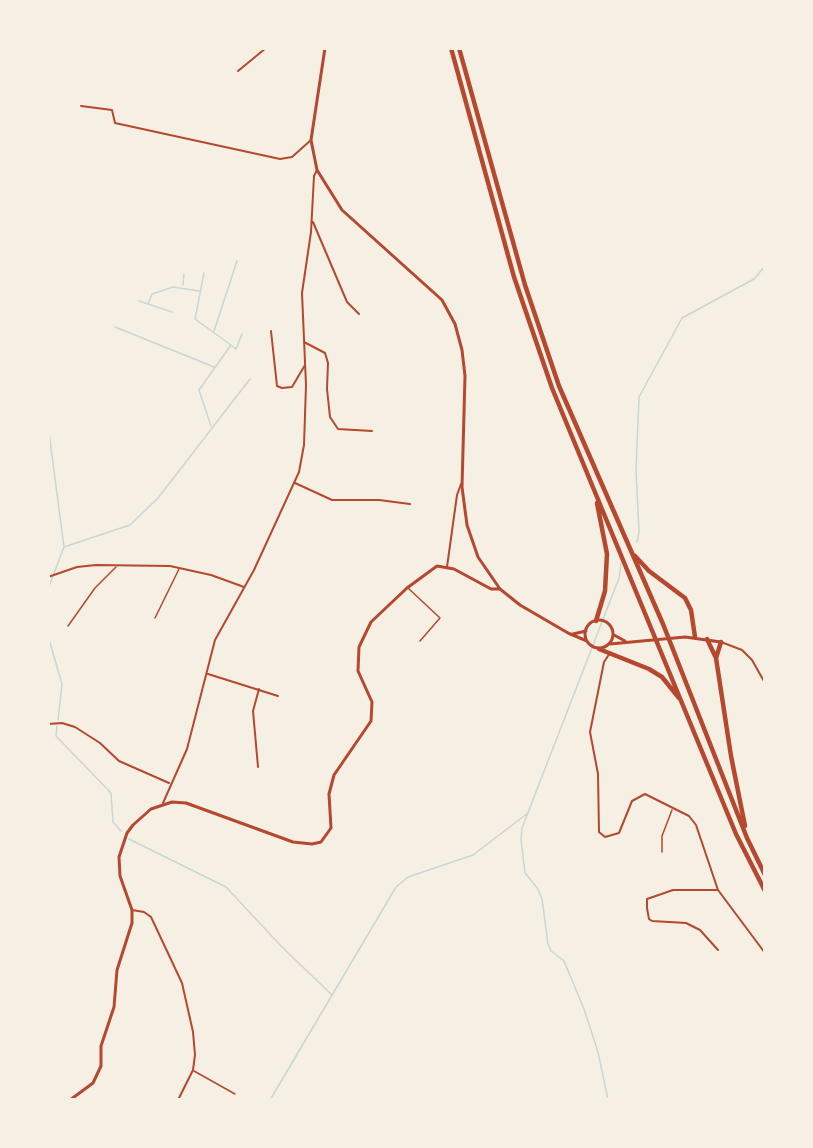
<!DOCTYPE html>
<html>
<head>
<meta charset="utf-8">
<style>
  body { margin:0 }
  #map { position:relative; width:813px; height:1148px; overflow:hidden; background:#f6efe4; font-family:Barlow,sans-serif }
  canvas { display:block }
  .frame { position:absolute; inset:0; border:50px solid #f6efe4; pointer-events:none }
</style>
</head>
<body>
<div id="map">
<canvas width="813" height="1148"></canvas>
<div class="frame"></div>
</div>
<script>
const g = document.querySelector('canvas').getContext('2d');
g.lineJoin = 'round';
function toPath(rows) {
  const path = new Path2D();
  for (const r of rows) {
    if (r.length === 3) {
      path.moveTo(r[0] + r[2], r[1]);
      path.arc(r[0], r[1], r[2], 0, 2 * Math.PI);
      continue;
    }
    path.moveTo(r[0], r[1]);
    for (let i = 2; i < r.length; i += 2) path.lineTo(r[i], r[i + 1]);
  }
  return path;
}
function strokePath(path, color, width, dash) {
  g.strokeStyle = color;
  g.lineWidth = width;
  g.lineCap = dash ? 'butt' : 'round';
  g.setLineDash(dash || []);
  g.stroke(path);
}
strokePath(toPath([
  [204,273,195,319,231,345,199,390,211,426],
  [183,285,184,274],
  [139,301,172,312],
  [148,304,152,294,173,287,199,291],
  [115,327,214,367],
  [214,331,237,261],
  [231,345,236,349,242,334],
  [48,425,64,547,48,589],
  [637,542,639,532,636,470,639,397,682,318,754,279,765,266],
  [64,547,130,525,158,498,250,379],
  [48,636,62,684,58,720],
  [57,726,56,736,111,793,113,822,121,831],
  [129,839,226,887,282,947,332,995],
  [270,1100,396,887,408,877,473,855,528,813],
  [608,1100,598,1052,584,1009,564,961,551,951,548,944,542,899,538,889,525,873,521,839,522,828,619,578,621,564]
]), '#c9d6d2', 1.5);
strokePath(toPath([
  [408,588,440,618,420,641],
  [155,618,179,569],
  [68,626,95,588,116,567],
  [662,852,662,836,672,810],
  [194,1071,235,1094]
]), '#b5482f', 1.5);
strokePath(toPath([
  [238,71,266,48],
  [81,106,112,110,115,123,280,159,292,157,311,140],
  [313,222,347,302,359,314],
  [271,331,277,386,282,388,292,387,305,365],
  [304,342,325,353,328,363,327,389,330,417,338,429,372,431],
  [295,483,332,500,379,500,410,504],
  [447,567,457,495,461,484],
  [48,577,77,567,96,565,170,566,211,575,244,587],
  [721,642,742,650,752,660,765,683],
  [610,653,604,662,590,732,598,774,599,832,605,837,619,833,632,801,645,794,689,816,696,825,718,890,765,953],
  [208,674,278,696],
  [48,724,62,723,75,727,100,743,119,761,169,783],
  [258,767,253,711,259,689],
  [163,803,187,749,215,640,254,570,299,472,304,445,306,385,302,293,311,232,314,176,317,170],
  [132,910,144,912,151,917,182,983,193,1032,195,1055,193,1070,178,1100],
  [718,950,700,930,686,923,652,921,649,919,647,908,647,899,673,890,718,890]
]), '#b5482f', 2);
strokePath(toPath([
  [325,48,311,140,317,170,342,210,442,300,455,324,462,350,465,376,462,487,467,525,478,557,500,589,520,605,568,633,587,641],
  [599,634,14],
  [573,634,586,631],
  [614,635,625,641],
  [610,644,685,637,721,642],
  [70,1100,93,1083,101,1066,101,1046,114,1007,117,970,132,923,132,910,120,876,119,857,127,833,133,825,151,809,172,802,186,803,293,842,312,844,321,842,331,828,329,794,334,775,371,721,372,702,358,671,359,647,371,622,407,588,437,566,454,569,491,589,500,589]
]), '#b5482f', 3);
strokePath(toPath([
  [451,48,514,277,552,388,736,834,765,891],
  [459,48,525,285,559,386,663,624,747,838,765,875],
  [635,556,649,571,685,598,691,610,695,637],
  [596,621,605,591,607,554,597,503],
  [707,639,716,658],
  [721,642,716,658,731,756,745,826],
  [599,649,649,669,662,677,679,698]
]), '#b5482f', 4.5);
</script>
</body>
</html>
